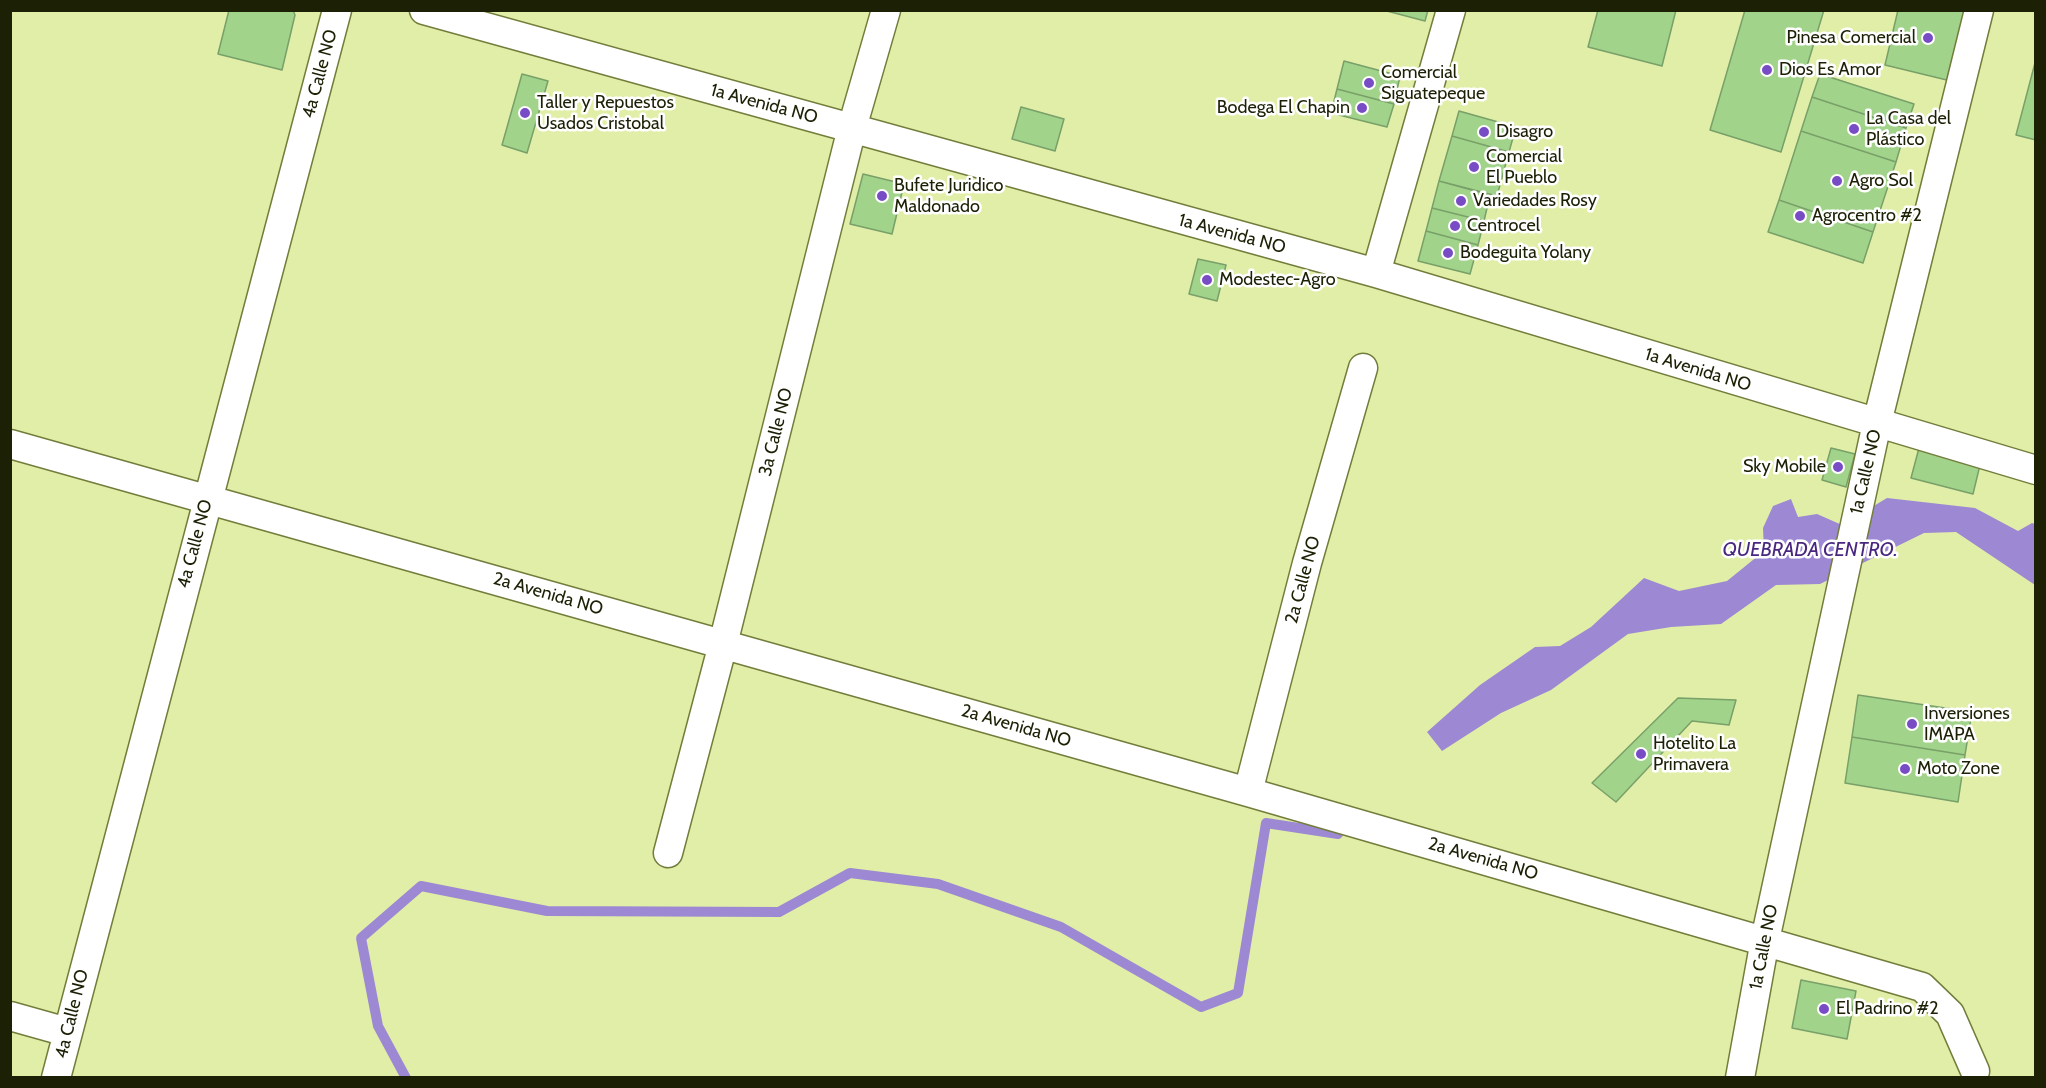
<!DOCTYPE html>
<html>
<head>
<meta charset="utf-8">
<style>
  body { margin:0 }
  #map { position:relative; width:2046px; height:1088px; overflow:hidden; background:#e1eea8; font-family:Cabin,sans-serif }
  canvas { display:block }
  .frame { position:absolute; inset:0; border:12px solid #1c2005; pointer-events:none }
</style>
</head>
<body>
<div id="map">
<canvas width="2046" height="1088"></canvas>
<div class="frame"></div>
</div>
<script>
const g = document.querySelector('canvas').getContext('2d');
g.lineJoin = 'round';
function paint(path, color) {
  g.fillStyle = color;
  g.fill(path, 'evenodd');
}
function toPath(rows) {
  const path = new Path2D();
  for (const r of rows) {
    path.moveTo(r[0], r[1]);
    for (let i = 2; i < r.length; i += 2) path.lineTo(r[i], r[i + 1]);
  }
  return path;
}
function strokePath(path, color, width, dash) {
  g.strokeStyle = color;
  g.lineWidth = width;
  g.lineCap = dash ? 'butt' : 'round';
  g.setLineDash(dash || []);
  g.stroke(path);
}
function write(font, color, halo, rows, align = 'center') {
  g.font = font + ' Cabin,sans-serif';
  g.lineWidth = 5;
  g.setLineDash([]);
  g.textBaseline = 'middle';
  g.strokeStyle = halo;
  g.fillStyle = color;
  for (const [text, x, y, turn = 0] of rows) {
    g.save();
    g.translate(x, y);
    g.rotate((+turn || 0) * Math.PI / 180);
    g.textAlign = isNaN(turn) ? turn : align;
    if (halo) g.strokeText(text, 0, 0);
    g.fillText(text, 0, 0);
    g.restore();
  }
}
paint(toPath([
  [1887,498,1975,508,2018,531,2032,523,2035,524,2035,585,1956,532,1924,533,1820,584,1776,585,1721,624,1671,627,1628,634,1551,690,1501,713,1442,751,1427,732,1480,685,1535,647,1560,646,1591,627,1644,578,1679,591,1727,581,1764,551,1763,528,1773,506,1791,499,1798,517,1817,514,1842,525]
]), '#9d88d3');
strokePath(toPath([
  [406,1078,378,1026,361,938,421,886,547,911,779,912,850,873,938,884,1061,927,1201,1007,1238,993,1266,823,1338,834]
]), '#9d88d3', 10);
const building = toPath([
  [229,10,293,10,295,15,282,70,218,54,229,10],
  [1383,10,1428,10,1425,21,1383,10],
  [1598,10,1676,10,1662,66,1588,47,1598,10],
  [1745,10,1824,10,1781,152,1710,130,1745,10],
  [1898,10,1972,10,1955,82,1885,65,1898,10],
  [2036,59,2036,140,2016,135,2036,59],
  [1344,61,1400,76,1394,104,1337,89,1344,61],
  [522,74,548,81,527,153,502,145,522,74],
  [1820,74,1914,104,1906,128,1812,97,1820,74],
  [1337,89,1394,104,1387,127,1331,113,1337,89],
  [1812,97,1906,128,1896,162,1801,131,1812,97],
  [1021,107,1064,119,1055,151,1012,139,1021,107],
  [1459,111,1516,127,1509,152,1452,136,1459,111],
  [1801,131,1896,162,1873,232,1779,200,1801,131],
  [1452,136,1509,152,1497,196,1439,181,1452,136],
  [863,174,904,184,892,234,850,224,863,174],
  [1439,181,1490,195,1484,221,1432,208,1439,181],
  [1779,200,1873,232,1863,263,1768,232,1779,200],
  [1432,208,1484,221,1478,245,1426,231,1432,208],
  [1426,231,1478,245,1470,274,1418,261,1426,231],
  [1198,259,1226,265,1217,301,1189,294,1198,259],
  [1831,448,1855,454,1846,487,1822,480,1831,448],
  [1919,448,1980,465,1973,494,1911,478,1919,448],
  [1858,695,1972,712,1965,755,1852,737,1858,695],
  [1678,698,1736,700,1729,725,1692,721,1616,802,1592,783,1678,698],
  [1852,737,1965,755,1958,802,1845,783,1852,737],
  [1801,980,1856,991,1847,1039,1792,1028,1801,980]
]);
paint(building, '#a1d38b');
strokePath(building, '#78a068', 1.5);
const street = toPath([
  [424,10,1376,273,2036,470],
  [1376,273,1451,10],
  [10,444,1248,792,1922,987,1950,1014,1975,1071],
  [1248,792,1307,563,1363,368],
  [668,853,723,644,852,128,886,10],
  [10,1016,67,1032],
  [56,1078,337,10],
  [1740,1078,1765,940,1877,423,1979,10]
]);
strokePath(street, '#737d3b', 31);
strokePath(street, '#fff', 28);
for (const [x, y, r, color] of [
  [1928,38,6,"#784cc5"],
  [1767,70,6,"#784cc5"],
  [1369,83,6,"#784cc5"],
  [1362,108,6,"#784cc5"],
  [525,113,6,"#784cc5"],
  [1854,129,6,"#784cc5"],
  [1484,132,6,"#784cc5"],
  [1474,167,6,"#784cc5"],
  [1837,181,6,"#784cc5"],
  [882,196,6,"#784cc5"],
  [1461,201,6,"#784cc5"],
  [1800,216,6,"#784cc5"],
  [1455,226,6,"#784cc5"],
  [1448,253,6,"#784cc5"],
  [1207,280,6,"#784cc5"],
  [1838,467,6,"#784cc5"],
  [1912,724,6,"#784cc5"],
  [1641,754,6,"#784cc5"],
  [1905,769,6,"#784cc5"],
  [1824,1009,6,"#784cc5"]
]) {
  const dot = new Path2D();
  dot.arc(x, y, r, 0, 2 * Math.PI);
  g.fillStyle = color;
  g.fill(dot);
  strokePath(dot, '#fff', 2);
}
write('18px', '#1c2005', '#fff', [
  ["Pinesa Comercial",1916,38,"right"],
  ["Dios Es Amor",1779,70],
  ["Comercial",1381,73],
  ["Siguatepeque",1381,94],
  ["Taller y Repuestos",537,103],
  ["Usados Cristobal",537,124],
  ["Bodega El Chapin",1350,108,"right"],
  ["La Casa del",1866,119],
  ["Plástico",1866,140],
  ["Disagro",1496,132],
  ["Comercial",1486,157],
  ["El Pueblo",1486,178],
  ["Agro Sol",1849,181],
  ["Bufete Juridico",894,186],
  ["Maldonado",894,207],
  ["Variedades Rosy",1473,201],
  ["Agrocentro #2",1812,216],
  ["Centrocel",1467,226],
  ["Bodeguita Yolany",1460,253],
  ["Modestec-Agro",1219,280],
  ["Sky Mobile",1826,467,"right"],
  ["Inversiones",1924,714],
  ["IMAPA",1924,735],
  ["Hotelito La",1653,744],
  ["Primavera",1653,765],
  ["Moto Zone",1917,769],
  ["El Padrino #2",1836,1009]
], 'left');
write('18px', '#1c2005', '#fff', [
  ["4a Calle NO",320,74,-75],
  ["1a Avenida NO",764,104,15],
  ["1a Avenida NO",1232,234,15],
  ["1a Avenida NO",1698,370,17],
  ["3a Calle NO",776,432,-76],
  ["1a Calle NO",1866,472,-77],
  ["4a Calle NO",195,544,-75],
  ["2a Calle NO",1303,580,-75],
  ["2a Avenida NO",548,594,16],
  ["2a Avenida NO",1016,726,16],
  ["2a Avenida NO",1483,859,16],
  ["1a Calle NO",1764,947,-79],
  ["4a Calle NO",72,1014,-76]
]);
write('italic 20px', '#49277f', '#fff', [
  ["QUEBRADA CENTRO.",1810,550]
]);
</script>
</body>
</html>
